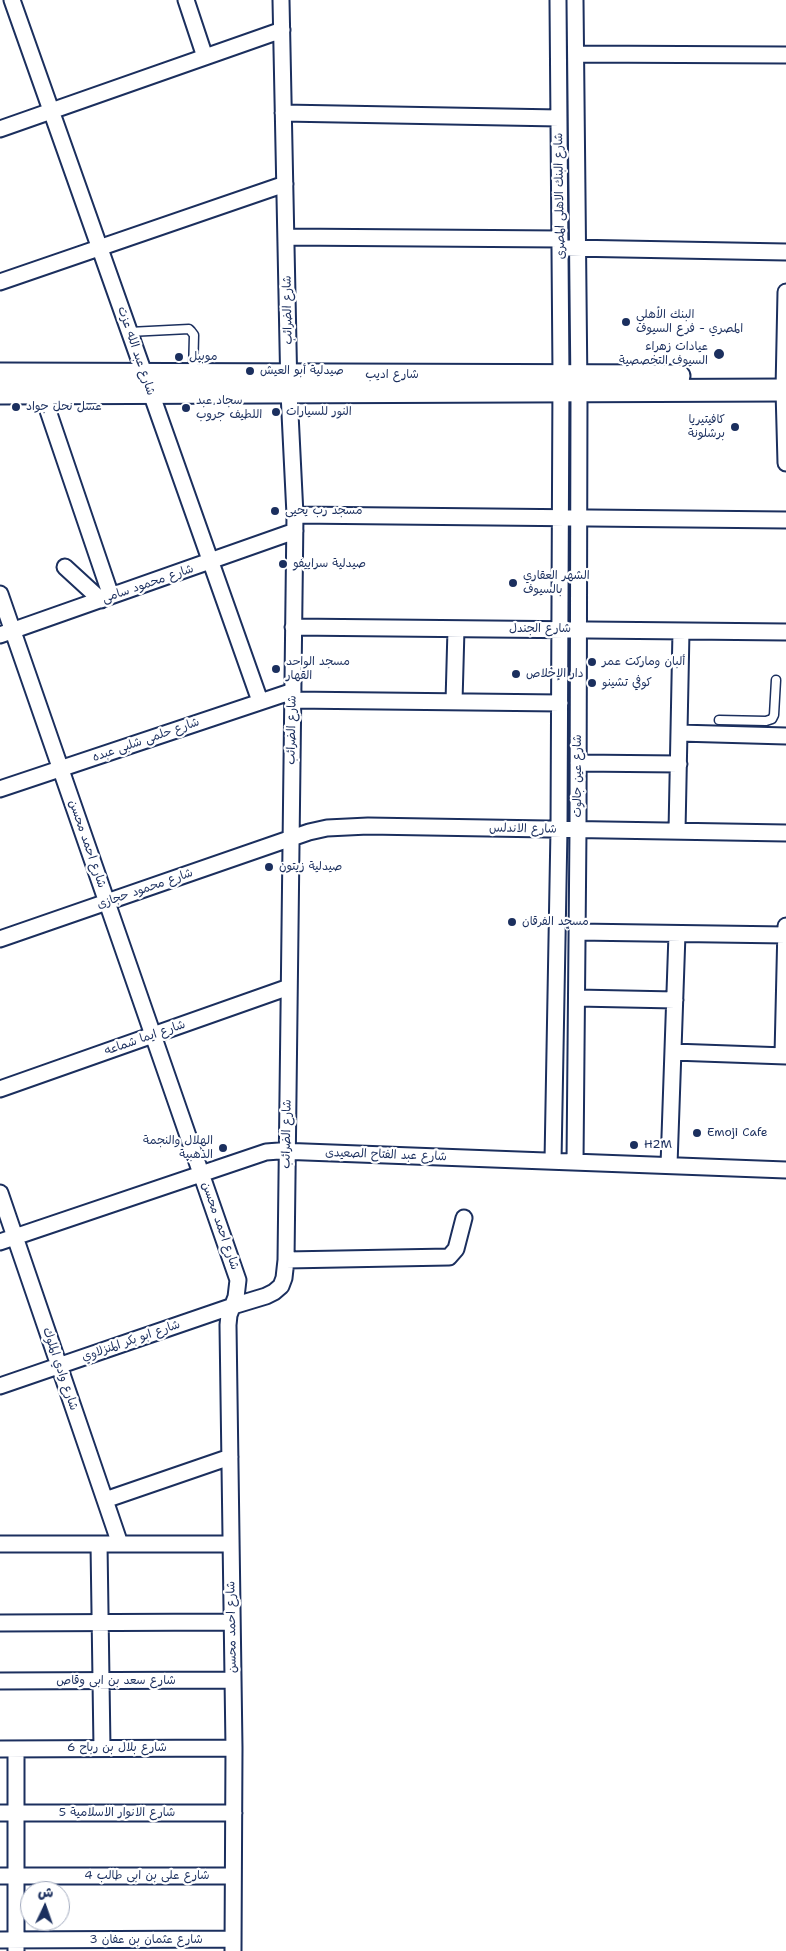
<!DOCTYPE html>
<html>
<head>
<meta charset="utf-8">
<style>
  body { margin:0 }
  #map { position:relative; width:786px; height:1951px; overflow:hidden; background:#fff; font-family:"Shantell Sans","Playpen Sans Arabic",sans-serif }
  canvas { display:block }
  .north { position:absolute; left:20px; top:1881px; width:50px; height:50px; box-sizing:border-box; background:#fff; border:1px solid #a4acbf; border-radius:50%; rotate:3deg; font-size:14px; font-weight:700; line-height:20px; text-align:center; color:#1b2f5e }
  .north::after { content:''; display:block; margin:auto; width:18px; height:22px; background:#1b2f5e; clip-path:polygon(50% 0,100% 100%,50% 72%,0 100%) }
</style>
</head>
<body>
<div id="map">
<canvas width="786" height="1951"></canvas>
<div class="north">ش</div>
</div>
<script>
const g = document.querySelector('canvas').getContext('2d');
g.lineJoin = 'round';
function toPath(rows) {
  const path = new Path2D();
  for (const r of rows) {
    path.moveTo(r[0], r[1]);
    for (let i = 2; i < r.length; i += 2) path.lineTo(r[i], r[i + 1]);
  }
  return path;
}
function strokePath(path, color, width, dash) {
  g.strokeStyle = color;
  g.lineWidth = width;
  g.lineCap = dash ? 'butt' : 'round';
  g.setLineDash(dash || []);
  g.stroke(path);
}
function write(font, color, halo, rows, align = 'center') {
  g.font = font + ' "Shantell Sans","Playpen Sans Arabic",sans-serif';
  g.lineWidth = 4.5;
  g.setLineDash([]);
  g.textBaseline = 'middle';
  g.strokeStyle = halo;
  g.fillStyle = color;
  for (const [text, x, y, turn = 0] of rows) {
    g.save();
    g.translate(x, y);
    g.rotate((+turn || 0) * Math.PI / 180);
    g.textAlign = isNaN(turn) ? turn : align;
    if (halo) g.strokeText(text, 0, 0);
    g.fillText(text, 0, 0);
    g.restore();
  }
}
const lane = toPath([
  [129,332,189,329,191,331,194,335,193,374],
  [719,720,766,721,772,719,774,715,776,680]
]);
const street = toPath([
  [12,0,260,701],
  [186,0,205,57],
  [576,54,786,55],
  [283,113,559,118],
  [0,129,282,30],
  [286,237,560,239],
  [569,248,786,252],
  [0,282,285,184],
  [786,292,784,390,786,463],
  [42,393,111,596],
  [295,515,786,520],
  [65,567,101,600],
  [0,594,238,1280,236,1297,229,1315,228,1325,234,1748,233,1951],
  [293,627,786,632],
  [0,635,295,531],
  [292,700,560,703],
  [454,702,456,629],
  [679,733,786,736],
  [578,763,679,764],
  [0,789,293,691],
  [677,831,681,631],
  [577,932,786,935],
  [0,939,309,832,327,828,368,826,786,833],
  [577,998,675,1000],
  [673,1052,786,1056],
  [783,1055,786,926],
  [0,1089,289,987],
  [553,1161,559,829,561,375,558,0],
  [575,1162,578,830,579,391,575,0],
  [669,1165,677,934],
  [0,1193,120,1544],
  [0,1242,266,1152,279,1151,786,1170],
  [286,1260,449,1257,456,1249,464,1218],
  [0,1386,233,1306,266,1296,274,1292,281,1286,284,1278,286,1260,295,515,289,393,281,0],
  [105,1500,230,1457],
  [0,1544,230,1544],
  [99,1544,102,1748],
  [0,1623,232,1622],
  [0,1681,233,1680],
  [0,1749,234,1748],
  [16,1749,16,1951],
  [0,1813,234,1813],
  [0,1876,233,1876],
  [0,1940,233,1939]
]);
const secondary = toPath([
  [0,374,679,376],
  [0,393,786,390]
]);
strokePath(lane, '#1b2f5e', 11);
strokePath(street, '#1b2f5e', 19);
strokePath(secondary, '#1b2f5e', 25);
strokePath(lane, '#fff', 8);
strokePath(street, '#fff', 15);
strokePath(secondary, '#fff', 21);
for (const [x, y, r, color] of [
  [626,322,5,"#1b2f5e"],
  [719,354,6,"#1b2f5e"],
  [179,357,5,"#1b2f5e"],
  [250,371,5,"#1b2f5e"],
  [16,407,5,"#1b2f5e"],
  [186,408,5,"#1b2f5e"],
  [276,412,5,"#1b2f5e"],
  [735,427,5,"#1b2f5e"],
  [275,511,5,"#1b2f5e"],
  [283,564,5,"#1b2f5e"],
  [513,583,5,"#1b2f5e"],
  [592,662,5,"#1b2f5e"],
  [276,669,5,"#1b2f5e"],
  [516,674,5,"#1b2f5e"],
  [592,683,5,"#1b2f5e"],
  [269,867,5,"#1b2f5e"],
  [512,922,5,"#1b2f5e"],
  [697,1133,5,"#1b2f5e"],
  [634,1145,5,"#1b2f5e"],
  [223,1148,5,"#1b2f5e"]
]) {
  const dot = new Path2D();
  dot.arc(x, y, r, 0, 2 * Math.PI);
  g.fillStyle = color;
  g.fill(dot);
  strokePath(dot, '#fff', 2);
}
write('12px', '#1b2f5e', '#fff', [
  ["شارع البنك الاهلى المصرى",560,196,-91],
  ["شارع الضرائب",288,310,-91],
  ["شارع عبد الله عزت",136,351,71],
  ["شارع اديب",392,375],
  ["شارع محمود سامى",148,584,-19],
  ["شارع الجندل",540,629],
  ["شارع الضرائب",292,730,-89],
  ["شارع حلمى شلبى عبده",146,740,-19],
  ["شارع عين جالوت",578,776,-90],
  ["شارع الاندلس",523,829,1],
  ["شارع احمد محسن",87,844,71],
  ["شارع محمود حجازى",145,889,-19],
  ["شارع ايما شماعه",145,1038,-19],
  ["شارع الضرائب",287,1134,-89],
  ["شارع عبد الفتاح الصعيدى",386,1155,2],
  ["شارع احمد محسن",220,1226,71],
  ["شارع ابو بكر المنزلاوي",131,1341,-19],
  ["شارع وادي الملوك",60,1369,71],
  ["شارع احمد محسن",232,1627,-91],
  ["شارع سعد بن ابى وقاص",116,1681],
  ["شارع بلال بن رباح 6",117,1748],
  ["شارع الانوار الاسلامية 5",117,1813],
  ["شارع على بن ابى طالب 4",147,1876],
  ["شارع عثمان بن عفان 3",146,1940]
]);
write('12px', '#1b2f5e', '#fff', [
  ["البنك الأهلي",636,315],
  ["المصري - فرع السيوف",636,329],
  ["عيادات زهراء",708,347,"right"],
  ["السيوف التخصصية",708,361,"right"],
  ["موبيل",189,357],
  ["صيدلية أبو العيش",260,371],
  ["سجاد عبد",196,401],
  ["اللطيف جروب",196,415],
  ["عسل نحل جواد",26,407],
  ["النور للسيارات",286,412],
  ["كافيتيريا",725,420,"right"],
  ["برشلونة",725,434,"right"],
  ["مسجد رب يحيى",285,511],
  ["صيدلية سراييفو",293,564],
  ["الشهر العقاري",523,576],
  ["بالسيوف",523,590],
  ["مسجد الواحد",286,662],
  ["القهار",286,676],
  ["ألبان وماركت عمر",602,662],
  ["دار الإخلاص",526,674],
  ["كوفي تشينو",602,683],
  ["صيدلية زيتون",279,867],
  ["مسجد الفرقان",522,922],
  ["Emoji Cafe",707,1133],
  ["الهلال والنجمة",213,1141,"right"],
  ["الذهبية",213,1155,"right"],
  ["H2M",644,1145]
], 'left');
</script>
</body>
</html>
